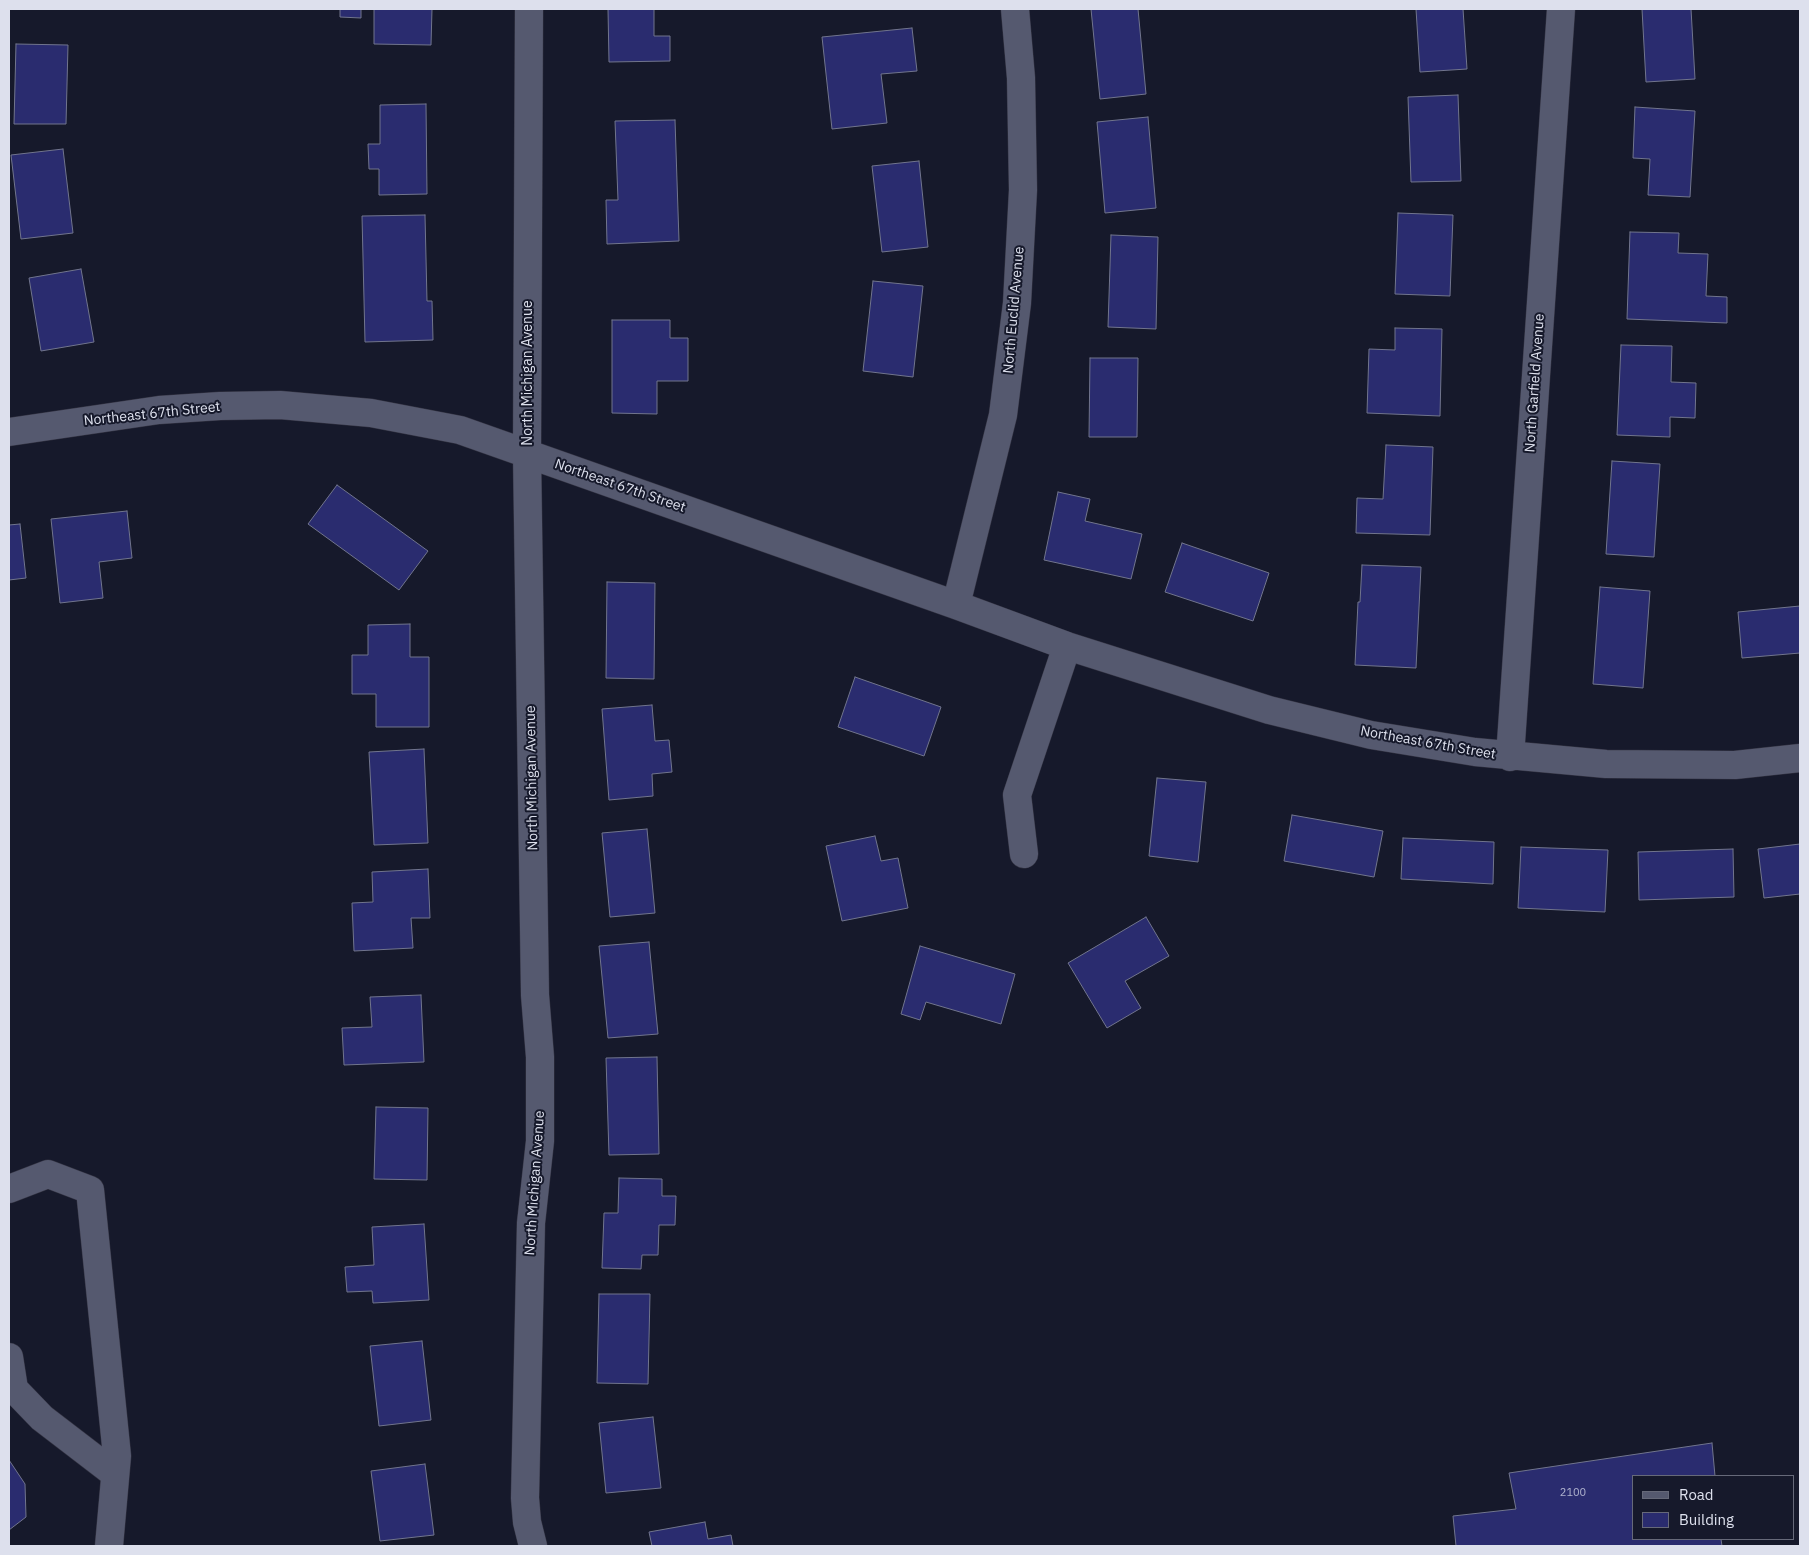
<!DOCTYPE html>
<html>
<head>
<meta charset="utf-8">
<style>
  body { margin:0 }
  #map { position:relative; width:1809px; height:1555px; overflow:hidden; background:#16192b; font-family:"IBM Plex Sans",sans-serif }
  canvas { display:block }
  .frame { position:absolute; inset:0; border:10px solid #dde0ed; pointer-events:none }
  .legend { position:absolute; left:1632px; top:1475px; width:162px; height:65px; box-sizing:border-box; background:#16192b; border:1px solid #666979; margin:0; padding:6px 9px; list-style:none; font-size:15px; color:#dde0ed }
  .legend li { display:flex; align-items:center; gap:10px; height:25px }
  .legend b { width:25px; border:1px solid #666979 }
</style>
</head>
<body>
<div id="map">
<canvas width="1809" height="1555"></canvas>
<div class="frame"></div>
<ul class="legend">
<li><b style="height:6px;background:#55596f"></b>Road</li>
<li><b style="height:14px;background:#2a2c6f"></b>Building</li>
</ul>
</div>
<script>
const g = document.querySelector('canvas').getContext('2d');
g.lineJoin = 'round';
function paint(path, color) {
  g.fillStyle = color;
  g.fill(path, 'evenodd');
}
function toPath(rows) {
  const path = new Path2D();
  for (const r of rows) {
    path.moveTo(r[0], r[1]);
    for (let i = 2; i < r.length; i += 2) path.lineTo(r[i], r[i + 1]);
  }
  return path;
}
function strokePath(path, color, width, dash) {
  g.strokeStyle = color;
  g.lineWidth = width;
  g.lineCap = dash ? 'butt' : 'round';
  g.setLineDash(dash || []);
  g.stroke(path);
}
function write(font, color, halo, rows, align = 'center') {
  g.font = font + ' "IBM Plex Sans",sans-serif';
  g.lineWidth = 4;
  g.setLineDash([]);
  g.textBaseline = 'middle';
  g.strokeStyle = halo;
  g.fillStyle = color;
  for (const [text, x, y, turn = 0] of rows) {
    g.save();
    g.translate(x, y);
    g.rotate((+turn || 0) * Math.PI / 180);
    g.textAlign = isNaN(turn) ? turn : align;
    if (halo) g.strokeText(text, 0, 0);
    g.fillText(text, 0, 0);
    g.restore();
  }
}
const building = toPath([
  [340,9,361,9,361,18,340,17,340,9],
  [374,9,432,9,431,45,374,44,374,9],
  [608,9,654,9,654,36,670,36,670,61,609,62,608,9],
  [1091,9,1138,9,1146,94,1100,99,1091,9],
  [1416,9,1463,9,1467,69,1420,72,1416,9],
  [1642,9,1691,9,1695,79,1646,82,1642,9],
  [912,28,917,71,881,74,887,123,832,129,822,37,912,28],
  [16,44,68,45,66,124,14,124,16,44],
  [1458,95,1461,181,1411,182,1408,97,1458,95],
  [426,104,427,194,379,195,379,169,369,169,368,144,380,144,380,105,426,104],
  [1635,107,1695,111,1690,197,1648,195,1650,159,1633,158,1635,107],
  [1148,117,1156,208,1105,213,1097,122,1148,117],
  [675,120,679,241,607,244,606,200,618,200,615,121,675,120],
  [63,149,73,233,21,239,11,155,63,149],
  [919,161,928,247,882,252,872,166,919,161],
  [1398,213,1453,215,1450,296,1395,294,1398,213],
  [425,215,427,301,432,301,433,340,365,342,362,216,425,215],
  [1630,232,1679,233,1678,253,1708,254,1706,296,1727,297,1727,323,1627,319,1630,232],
  [1111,235,1158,237,1156,329,1108,327,1111,235],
  [81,269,94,342,41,351,29,278,81,269],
  [873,281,923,286,913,377,863,371,873,281],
  [612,320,670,320,670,338,688,338,688,381,657,381,657,414,612,413,612,320],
  [1395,328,1442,329,1440,416,1367,413,1369,349,1395,350,1395,328],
  [1621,345,1672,346,1671,382,1696,383,1695,418,1670,417,1670,437,1617,435,1621,345],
  [1090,358,1138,358,1137,437,1089,437,1090,358],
  [1386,445,1433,447,1430,535,1356,533,1357,498,1383,499,1386,445],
  [1612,461,1660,464,1654,557,1606,554,1612,461],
  [337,485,428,551,399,590,308,524,337,485],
  [1058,492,1090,499,1085,521,1142,534,1131,579,1044,560,1058,492],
  [127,511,132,558,99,562,103,598,60,603,51,519,127,511],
  [20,524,26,578,9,580,9,525,20,524],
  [1182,543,1269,573,1253,621,1165,592,1182,543],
  [1362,565,1421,567,1416,668,1355,665,1358,602,1360,602,1362,565],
  [607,582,655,583,654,679,606,678,607,582],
  [1600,587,1650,591,1643,688,1593,684,1600,587],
  [1800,606,1800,653,1742,658,1738,612,1800,606],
  [410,624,410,657,429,657,429,727,376,727,376,694,352,694,352,655,368,655,368,625,410,624],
  [855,677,941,707,924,756,838,727,855,677],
  [652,705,655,741,669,740,672,772,652,774,653,796,609,800,602,709,652,705],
  [424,749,428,843,374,845,369,752,424,749],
  [1157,778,1206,782,1198,862,1149,856,1157,778],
  [1292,815,1383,831,1374,877,1284,861,1292,815],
  [647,829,655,913,610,917,602,833,647,829],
  [875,836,881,861,898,858,908,908,842,921,826,846,875,836],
  [1403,838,1494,842,1493,884,1401,879,1403,838],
  [1800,844,1800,894,1764,898,1758,849,1800,844],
  [1521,847,1608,850,1605,912,1518,908,1521,847],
  [1733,849,1734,897,1639,900,1638,852,1733,849],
  [428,869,430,918,411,918,413,948,354,951,352,903,373,902,372,872,428,869],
  [1146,917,1169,956,1125,981,1141,1008,1107,1028,1068,963,1146,917],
  [649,942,658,1034,608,1038,599,946,649,942],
  [920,946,1015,974,1001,1024,926,1002,920,1020,901,1014,920,946],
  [421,995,424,1062,344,1065,342,1028,372,1027,370,997,421,995],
  [657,1057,659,1154,609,1155,606,1058,657,1057],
  [376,1107,428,1108,427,1180,374,1179,376,1107],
  [619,1178,662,1179,662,1196,676,1196,675,1225,659,1225,658,1255,642,1255,641,1269,602,1268,604,1213,618,1213,619,1178],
  [424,1224,429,1300,373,1303,372,1291,347,1292,345,1267,374,1265,372,1227,424,1224],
  [599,1294,650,1294,648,1384,597,1383,599,1294],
  [422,1341,431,1420,379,1426,370,1346,422,1341],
  [653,1417,661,1488,606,1493,599,1423,653,1417],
  [1712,1443,1715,1476,1633,1476,1633,1539,1721,1539,1722,1546,1456,1546,1453,1516,1516,1509,1509,1473,1712,1443],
  [9,1460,25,1484,26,1517,9,1530,9,1460],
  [425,1464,434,1535,380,1541,371,1471,425,1464],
  [705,1522,708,1539,731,1535,733,1546,652,1546,649,1532,705,1522]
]);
paint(building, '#2a2c6f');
strokePath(building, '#71758d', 1);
const minor = toPath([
  [529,9,527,454,535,995,540,1057,540,1141,531,1223,525,1498,527,1522,533,1546],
  [9,432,159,410,220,406,280,405,371,413,460,430,956,605,1067,646,1269,710,1371,735,1475,752,1606,764,1735,765,1800,758],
  [956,605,1003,415,1017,303,1023,190,1021,78,1015,9],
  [1510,757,1561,9],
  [1024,854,1017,795,1067,646],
  [9,1189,48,1174,90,1190,117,1456,109,1546],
  [9,1357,14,1389,42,1418,115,1474]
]);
strokePath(minor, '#343443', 29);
strokePath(minor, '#55596f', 28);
write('11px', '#b0b3ce', null, [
  ["2100",1573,1493]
]);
write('14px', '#dde0ed', '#16192b', [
  ["North Euclid Avenue",1014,310,-85],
  ["North Michigan Avenue",528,373,-90],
  ["North Garfield Avenue",1535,383,-86],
  ["Northeast 67th Street",152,414,-6],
  ["Northeast 67th Street",620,486,19],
  ["Northeast 67th Street",1428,743,10],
  ["North Michigan Avenue",532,778,-91],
  ["North Michigan Avenue",535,1183,-86]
]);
</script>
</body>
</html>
